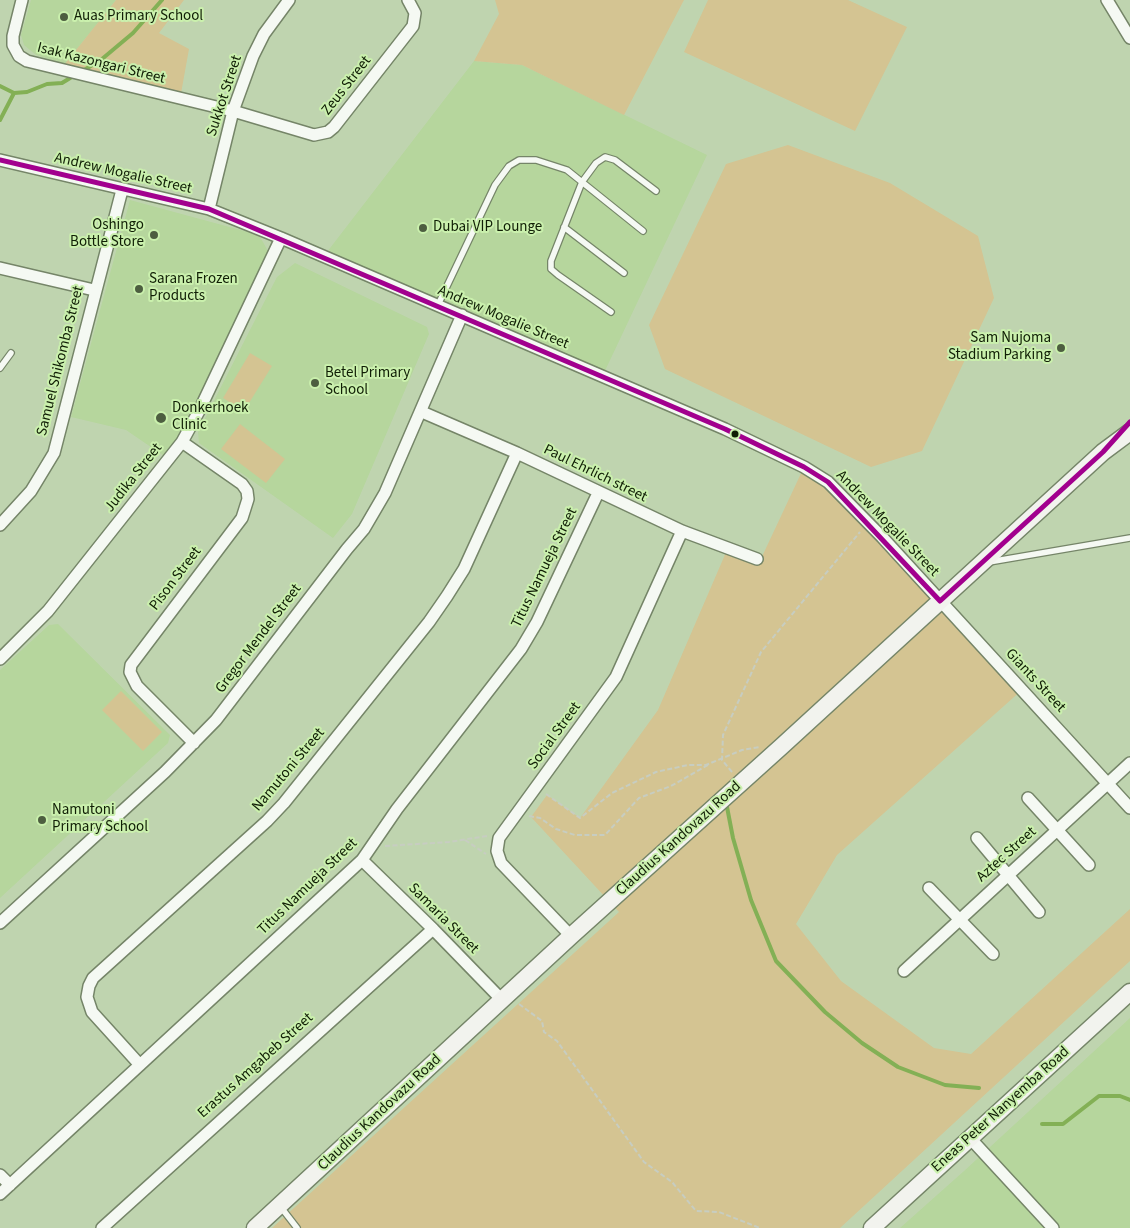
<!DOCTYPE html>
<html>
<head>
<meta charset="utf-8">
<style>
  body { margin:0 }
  canvas { display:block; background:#bfd4af }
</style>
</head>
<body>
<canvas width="1130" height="1228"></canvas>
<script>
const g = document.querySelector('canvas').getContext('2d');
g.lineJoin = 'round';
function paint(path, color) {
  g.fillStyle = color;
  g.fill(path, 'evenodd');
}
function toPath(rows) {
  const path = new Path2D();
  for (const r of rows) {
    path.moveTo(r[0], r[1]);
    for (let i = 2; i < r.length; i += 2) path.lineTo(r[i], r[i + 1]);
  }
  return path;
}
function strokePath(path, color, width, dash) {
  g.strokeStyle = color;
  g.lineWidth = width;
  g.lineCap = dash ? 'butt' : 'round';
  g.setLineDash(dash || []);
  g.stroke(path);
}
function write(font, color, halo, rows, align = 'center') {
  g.font = font + ' "Source Sans 3",sans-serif';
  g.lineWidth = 4;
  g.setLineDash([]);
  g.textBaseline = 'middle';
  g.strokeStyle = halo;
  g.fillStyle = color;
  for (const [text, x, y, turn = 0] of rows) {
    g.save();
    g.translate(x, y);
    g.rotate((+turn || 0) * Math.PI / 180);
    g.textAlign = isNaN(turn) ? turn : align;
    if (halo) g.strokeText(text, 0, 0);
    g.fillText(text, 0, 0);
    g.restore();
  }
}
paint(toPath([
  [31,0,116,0,65,64,36,55,24,45,21,35],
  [474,61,522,65,707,155,603,375,327,252],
  [130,200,259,235,268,251,205,383,198,408,164,456,126,430,71,417],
  [295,263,427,327,429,334,352,514,333,538,199,443,198,432,277,277],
  [58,624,170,735,168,743,0,898,0,670,49,625],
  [1130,1018,1130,1228,900,1228,964,1171]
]), '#b6d69d');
paint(toPath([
  [116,0,184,0,159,33,189,49,180,99,60,70],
  [495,0,684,0,624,115,522,65,474,61,499,14],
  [708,0,848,0,907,27,855,131,684,52],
  [788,145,890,183,978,236,994,298,922,451,871,467,665,369,649,325,726,164],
  [250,353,272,366,244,411,223,398],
  [240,424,285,459,266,483,221,449],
  [804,467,828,482,1023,689,837,855,796,924,841,981,934,1048,971,1054,1130,909,1130,961,840,1228,272,1228,619,912,531,817,547,795,580,818,658,710,727,550,759,563],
  [121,691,162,732,143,751,102,710]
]), '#d4c492');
strokePath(toPath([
  [81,72,102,59,133,33,162,0],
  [0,86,14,93,27,92,47,84,62,83,75,75],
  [0,120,14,93],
  [727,807,733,838,751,900,776,961,825,1012,862,1043,898,1067,945,1085,979,1088],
  [1042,1124,1063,1124,1099,1096,1120,1096,1130,1100]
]), '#83b055', 4);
const lane = toPath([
  [564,227,624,273],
  [437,307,495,185,509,166,519,160,536,160,567,170,643,231],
  [611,312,558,275,551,269,551,261,582,182,596,163,605,157,615,160,656,191],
  [0,368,11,353],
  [989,562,1130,538],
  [280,1206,297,1228]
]);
const street = toPath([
  [22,0,13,36,13,45,19,56,27,61,233,111,314,135,328,132,334,127,413,26,415,13,408,0],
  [1107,0,1130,38],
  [0,160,209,209,281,238,725,429,804,467,828,482,882,537,1130,808],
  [209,209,233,111,253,56,264,34,289,0],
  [0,268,94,290],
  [422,412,517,453,682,531,757,559],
  [182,442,242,484,247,491,248,499,242,518,131,665,130,672,137,686,194,743],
  [0,525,31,491,54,453,122,190],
  [0,659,48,611,182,442,199,411,281,238],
  [1028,798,1089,865],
  [977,838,1039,912],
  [362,860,433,929,502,1000],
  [929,888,993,954],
  [0,923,165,772,216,720,347,549,364,529,385,493,462,315],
  [571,936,501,863,497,851,499,838,616,677,682,531],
  [904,971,1130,763],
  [140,1065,92,1012,87,997,89,986,93,978,267,821,284,803,429,622,447,596,464,569,517,453],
  [970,1138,1053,1228],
  [0,1175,10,1185],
  [0,1194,362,860,397,809,521,649,537,622,598,493],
  [102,1228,433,929]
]);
const secondary = toPath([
  [255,1228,571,936,782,746,1103,452,1130,432],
  [872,1228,1130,992]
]);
strokePath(lane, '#758568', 8);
strokePath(street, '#758568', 14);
strokePath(secondary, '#758568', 19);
strokePath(toPath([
  [732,772,722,760,723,735,761,652,860,532],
  [546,794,580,818,612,793,656,772,688,765,706,765,742,750,760,747],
  [529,816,540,818,556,829,575,835,605,835,639,798,671,786,708,765],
  [465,840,486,854],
  [385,846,449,842,487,836],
  [519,1004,542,1021,544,1032,557,1041,644,1162,672,1182,696,1211,719,1212,760,1228]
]), '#c7cdc1', 2, [5, 2.5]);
strokePath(lane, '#f5f9f3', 5.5);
strokePath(street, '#f5f9f3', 11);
strokePath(secondary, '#f2f3ee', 16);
strokePath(toPath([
  [0,160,209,209,725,429,804,467,828,482,940,601,1103,452,1130,422]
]), '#a2008e', 5);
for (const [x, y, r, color] of [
  [64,17,5,"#4d5e40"],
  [423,228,5,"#4d5e40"],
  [154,235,5,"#4d5e40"],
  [139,289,5,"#4d5e40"],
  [1061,348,5,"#4d5e40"],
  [315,383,5,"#4d5e40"],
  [161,418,6,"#4d5e40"],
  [735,434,4.5,"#101e05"],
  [42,820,5,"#4d5e40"]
]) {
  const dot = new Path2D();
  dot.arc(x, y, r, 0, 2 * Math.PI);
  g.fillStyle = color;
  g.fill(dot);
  strokePath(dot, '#caf0ad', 2);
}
write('15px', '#101e05', '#caf0ad', [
  ["Auas Primary School",74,17],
  ["Oshingo",144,226,"right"],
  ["Bottle Store",144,243,"right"],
  ["Dubai VIP Lounge",433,228],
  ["Sarana Frozen",149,280],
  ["Products",149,297],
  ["Sam Nujoma",1051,339,"right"],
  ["Stadium Parking",1051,356,"right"],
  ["Betel Primary",325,374],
  ["School",325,391],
  ["Donkerhoek",172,409],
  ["Clinic",172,426],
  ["Namutoni",52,811],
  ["Primary School",52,828]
], 'left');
write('15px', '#101e05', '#caf0ad', [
  ["Isak Kazongari Street",101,64,14],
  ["Zeus Street",347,86,-52],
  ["Sukkot Street",225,96,-72],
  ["Andrew Mogalie Street",123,174,13],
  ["Andrew Mogalie Street",503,318,23],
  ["Samuel Shikomba Street",61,361,-76],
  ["Paul Ehrlich street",595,474,26],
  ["Judika Street",134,478,-52],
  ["Andrew Mogalie Street",887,524,46],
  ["Titus Namueja Street",545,568,-64],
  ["Pison Street",176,579,-53],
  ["Gregor Mendel Street",259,639,-53],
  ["Giants Street",1035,681,47],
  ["Social Street",555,736,-54],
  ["Namutoni Street",289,770,-50],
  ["Claudius Kandovazu Road",679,839,-42],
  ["Aztec Street",1007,855,-42],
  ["Titus Namueja Street",308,887,-44],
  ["Samaria Street",443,919,45],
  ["Erastus Amgabeb Street",256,1066,-42],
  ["Eneas Peter Nanyemba Road",1001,1110,-42],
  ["Claudius Kandovazu Road",380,1113,-43]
]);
</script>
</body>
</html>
